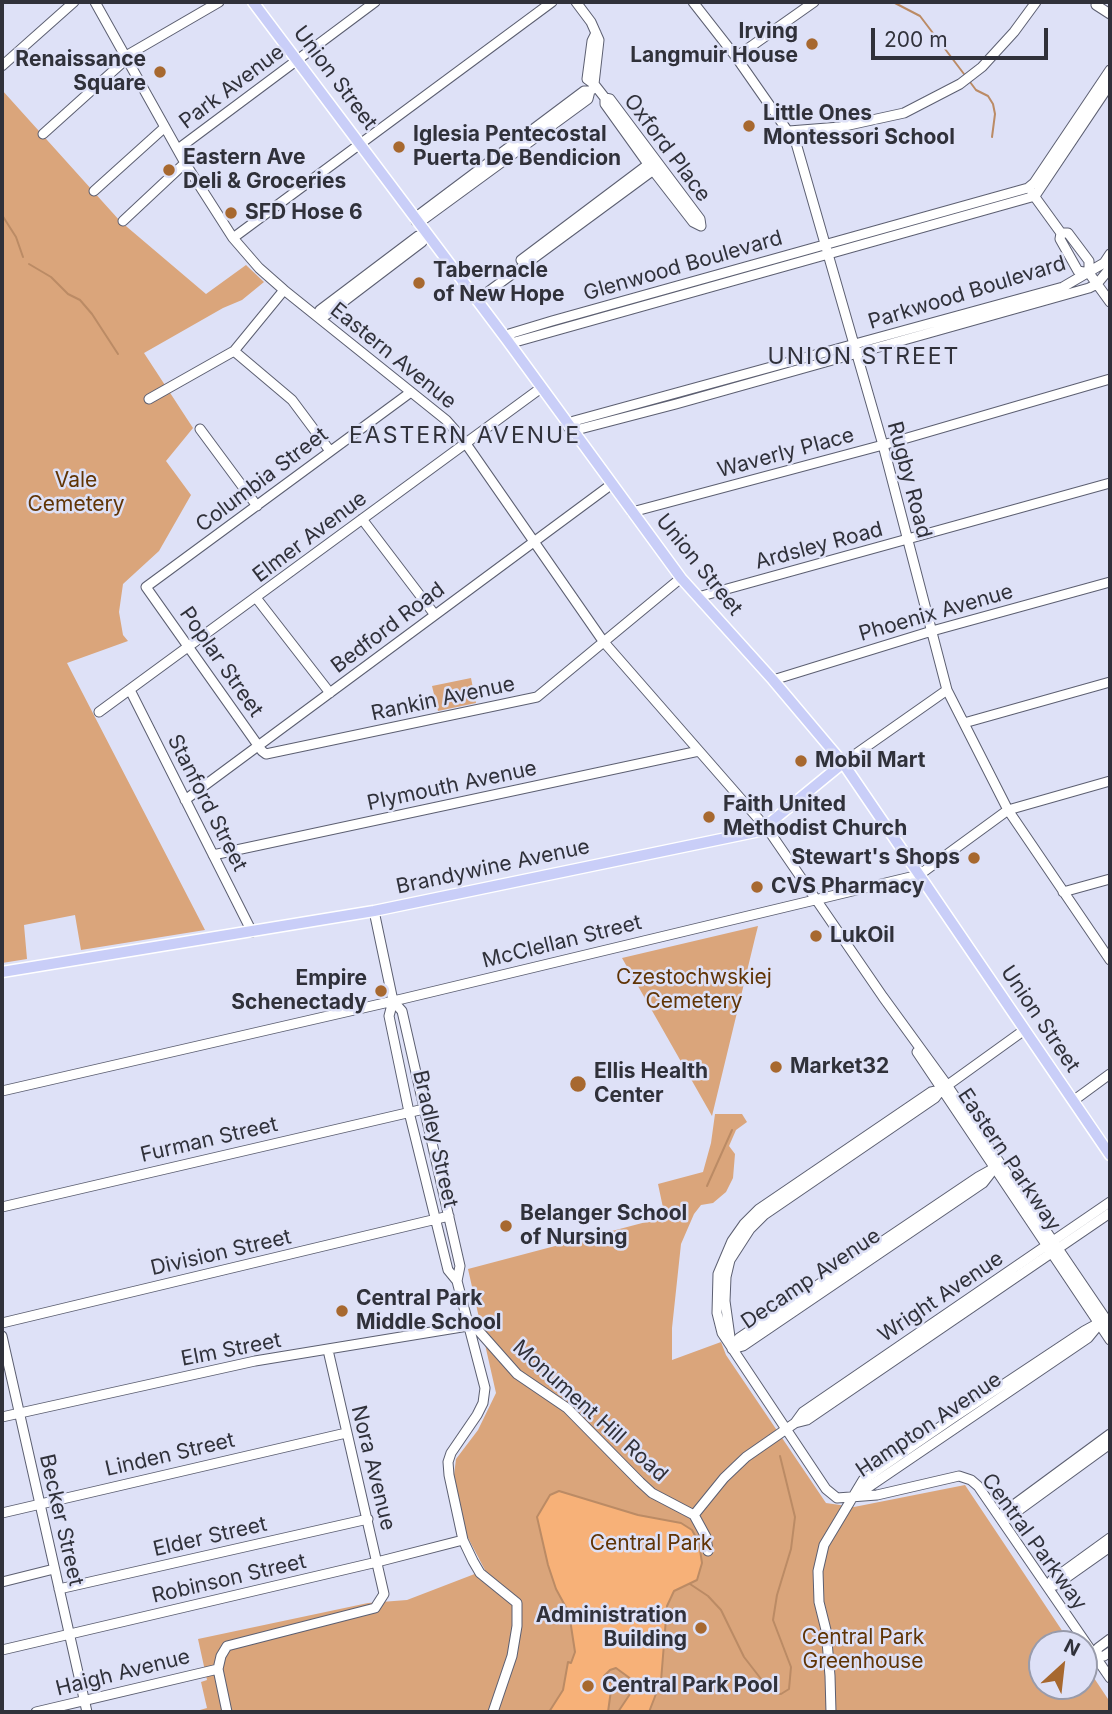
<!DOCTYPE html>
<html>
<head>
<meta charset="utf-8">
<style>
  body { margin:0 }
  #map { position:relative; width:1112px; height:1714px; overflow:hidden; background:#dee1f7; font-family:Inter,sans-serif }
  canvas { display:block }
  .frame { position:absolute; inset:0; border:4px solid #30313a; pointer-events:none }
  .north { position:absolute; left:1028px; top:1630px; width:70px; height:70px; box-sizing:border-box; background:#dee1f7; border:2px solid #989bab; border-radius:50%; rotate:27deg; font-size:19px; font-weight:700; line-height:28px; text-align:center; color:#30313a }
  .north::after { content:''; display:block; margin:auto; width:24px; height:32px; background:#a7682f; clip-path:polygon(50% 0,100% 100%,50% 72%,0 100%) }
  .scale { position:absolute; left:871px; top:28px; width:177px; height:32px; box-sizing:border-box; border:4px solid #30313a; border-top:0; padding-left:9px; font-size:21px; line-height:24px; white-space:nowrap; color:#30313a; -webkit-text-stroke:5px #dee1f7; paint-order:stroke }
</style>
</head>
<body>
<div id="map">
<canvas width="1112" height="1714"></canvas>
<div class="frame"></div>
<div class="north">N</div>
<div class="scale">200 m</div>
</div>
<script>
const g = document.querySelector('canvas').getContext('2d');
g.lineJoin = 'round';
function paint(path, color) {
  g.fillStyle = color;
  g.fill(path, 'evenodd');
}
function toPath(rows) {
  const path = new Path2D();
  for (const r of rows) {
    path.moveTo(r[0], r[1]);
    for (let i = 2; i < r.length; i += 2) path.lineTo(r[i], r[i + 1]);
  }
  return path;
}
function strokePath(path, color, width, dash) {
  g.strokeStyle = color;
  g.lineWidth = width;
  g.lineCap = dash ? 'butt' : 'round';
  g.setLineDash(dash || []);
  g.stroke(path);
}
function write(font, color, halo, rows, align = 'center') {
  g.font = font + ' Inter,sans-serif';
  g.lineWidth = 5;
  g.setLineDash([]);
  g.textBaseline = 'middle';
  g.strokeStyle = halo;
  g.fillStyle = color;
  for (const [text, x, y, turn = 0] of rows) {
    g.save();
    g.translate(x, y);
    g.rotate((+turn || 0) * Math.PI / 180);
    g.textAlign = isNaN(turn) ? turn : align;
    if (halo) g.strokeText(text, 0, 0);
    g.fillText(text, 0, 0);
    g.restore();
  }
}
paint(toPath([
  [2,90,120,221,206,294,246,265,264,282,242,300,223,308,144,353,193,428,166,461,191,495,159,551,123,584,119,612,123,635,128,641,67,663,205,930,81,950,75,915,24,925,27,959,2,963],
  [471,678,476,703,438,711,432,686],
  [758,926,755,938,712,1116,622,958],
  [715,1114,742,1114,747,1122,736,1130,729,1146,735,1154,733,1178,726,1192,713,1203,701,1205,694,1214,681,1244,672,1328,672,1360,721,1342,726,1355,826,1503,854,1507,965,1485,1071,1644,1042,1644,1042,1686,1084,1686,1084,1663,1110,1702,1110,1712,201,1712,200,1710,207,1708,201,1682,207,1680,198,1639,368,1603,407,1600,485,1570,467,1536,454,1475,456,1459,478,1430,496,1393,468,1269,665,1217,658,1184,703,1172,711,1143]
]), '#daa57b');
const water = toPath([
  [559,1491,638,1515,681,1523,692,1530,699,1543,702,1563,697,1580,674,1591,667,1606,661,1681,649,1712,618,1712,634,1688,631,1679,616,1668,610,1670,604,1676,608,1678,609,1682,612,1683,608,1712,549,1712,563,1690,568,1662,571,1663,575,1652,569,1613,556,1589,548,1565,537,1517,550,1495,559,1491]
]);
paint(water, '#f7b178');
strokePath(water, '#bb8b65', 2);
strokePath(toPath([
  [893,2,920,16,964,74],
  [970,82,976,90,988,96,993,104,995,114,992,137],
  [2,215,16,237,23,257],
  [29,264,51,277,68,294,80,300,92,314,118,354],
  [707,1186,732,1130],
  [690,1584,708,1596,721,1610,744,1657,768,1688,775,1693,781,1694,789,1689,791,1667,773,1620,777,1595,791,1549,795,1517,780,1456]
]), '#bb8b65', 2);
const minor = toPath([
  [95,2,185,163,233,238,259,268,284,290,446,420,462,438,603,641,769,831,883,997,947,1085,1110,1325],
  [576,2,591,22,599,40,594,84],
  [693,2,736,57,796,143,883,445,947,690,1008,810,1110,960],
  [1096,5,1110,14],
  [596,33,592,41,587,79,594,84,605,98,610,99,700,219,701,226],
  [736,57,814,2],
  [2,66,74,2],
  [605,98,605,104,648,164,693,222,701,226],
  [789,131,840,127,904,113,960,84,982,67,1014,32,1036,2],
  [43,134,122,63,126,56,219,2],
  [178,149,375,2],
  [94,191,165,127],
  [1032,193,1061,233,1060,239,1078,271,1089,273],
  [424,219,588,99,590,91],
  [123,221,185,163],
  [416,221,420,214,584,91,590,91,596,87],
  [1061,233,1068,233,1089,261,1089,273,1110,302],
  [233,238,552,2],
  [521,260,654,160],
  [475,299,481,297,659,166],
  [317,316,320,310,418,236,426,234],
  [317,316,326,315,422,242,426,234],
  [507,340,509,334,552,321,1028,188,1034,183,1110,70],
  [507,340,515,342,1035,196,1110,84],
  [234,351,292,400,330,451],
  [411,392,146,587,262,751,266,754,537,697,681,578],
  [149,399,234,351,284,290],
  [568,427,574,421,1063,287,1104,263,1110,254],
  [568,427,580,429,676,404,1089,288,1097,284,1110,268],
  [200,429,257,506],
  [632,512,883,445,1110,379],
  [362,519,435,615],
  [698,597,1110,483],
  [257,599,330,693],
  [773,680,932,631,1110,582],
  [130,690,252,932],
  [99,712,541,388],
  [964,723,1110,682],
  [843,763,947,690],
  [185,800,612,484],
  [213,855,699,751],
  [1063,892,1110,879],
  [374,911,393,1001,389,1016,409,1112,448,1270,457,1281],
  [393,1001,402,1011,460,1266,457,1281,485,1388,483,1403,477,1415,451,1453,448,1462,449,1475,463,1540,473,1561,480,1573,517,1603,517,1626,512,1656,493,1712],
  [917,1052,1110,1340],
  [941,1090,931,1092,759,1209,744,1224,732,1241,718,1274,717,1313,722,1333,826,1489,837,1498,877,1495,959,1476,971,1480,978,1486,1110,1678],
  [2,1091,402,999,919,875,1008,810,1110,781],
  [1073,1101,1110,1074],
  [2,1207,424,1109],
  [2,1323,449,1216],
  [468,1326,478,1330,517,1374,567,1408,640,1482,652,1493,694,1515,706,1537,708,1551],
  [2,1336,87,1712],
  [731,1344,725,1301,726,1277,730,1260,750,1229,764,1215,935,1098,941,1090,1023,1031],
  [732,1349,739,1338,978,1177,998,1166],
  [732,1349,743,1346,983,1183,990,1174],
  [2,1417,255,1361,468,1326],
  [795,1423,803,1412,1110,1202],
  [857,1495,1088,1338,1097,1327],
  [2,1513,346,1433],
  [694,1515,724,1478,746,1457,795,1423,807,1420,1110,1213],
  [1003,1518,1008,1518,1110,1444],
  [1001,1519,1004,1512,1110,1434],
  [2,1582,54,1569],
  [1048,1587,1052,1580,1110,1538],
  [1048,1587,1056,1585,1110,1547],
  [59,1589,368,1519],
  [2,1650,377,1562,463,1540],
  [1095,1657,1098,1648,1110,1639],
  [1095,1657,1104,1656,1110,1652],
  [36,1712,218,1669],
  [227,1712,218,1669,221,1656,227,1646,375,1608,384,1594,328,1350],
  [831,1712,830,1676,826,1630,819,1602,818,1571,824,1545,863,1480,953,1418,1084,1331,1106,1319]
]);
const major = toPath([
  [253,2,507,340,681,578,773,680,843,763,1110,1155],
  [2,972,374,911,760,831,843,763]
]);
strokePath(minor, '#5c5f71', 11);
strokePath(major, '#fff', 13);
strokePath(minor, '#fff', 9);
strokePath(major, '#c9cef8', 10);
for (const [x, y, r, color] of [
  [812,44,7,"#a7682f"],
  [160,72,7,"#a7682f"],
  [749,126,7,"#a7682f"],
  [399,147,7,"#a7682f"],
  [169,170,7,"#a7682f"],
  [231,213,7,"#a7682f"],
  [419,283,7,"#a7682f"],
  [801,761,7,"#a7682f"],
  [709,817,7,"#a7682f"],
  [974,858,7,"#a7682f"],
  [757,887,7,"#a7682f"],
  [816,936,7,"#a7682f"],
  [381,991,7,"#a7682f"],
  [776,1067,7,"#a7682f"],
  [578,1084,9,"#a7682f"],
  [506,1226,7,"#a7682f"],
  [342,1311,7,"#a7682f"],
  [701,1628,7,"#a7682f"],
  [588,1686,7,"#a7682f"]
]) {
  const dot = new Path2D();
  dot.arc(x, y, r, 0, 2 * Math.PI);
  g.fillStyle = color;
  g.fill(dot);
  strokePath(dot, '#dee1f7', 2.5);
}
write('bold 21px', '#30313a', '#dee1f7', [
  ["Irving",798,32,"right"],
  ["Langmuir House",798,56,"right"],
  ["Renaissance",146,60,"right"],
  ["Square",146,84,"right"],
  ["Little Ones",763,114],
  ["Montessori School",763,138],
  ["Iglesia Pentecostal",413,135],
  ["Puerta De Bendicion",413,159],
  ["Eastern Ave",183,158],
  ["Deli & Groceries",183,182],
  ["SFD Hose 6",245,213],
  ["Tabernacle",433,271],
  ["of New Hope",433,295],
  ["Mobil Mart",815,761],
  ["Faith United",723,805],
  ["Methodist Church",723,829],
  ["Stewart's Shops",960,858,"right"],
  ["CVS Pharmacy",771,887],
  ["LukOil",830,936],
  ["Empire",367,979,"right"],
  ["Schenectady",367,1003,"right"],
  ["Market32",790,1067],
  ["Ellis Health",594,1072],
  ["Center",594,1096],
  ["Belanger School",520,1214],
  ["of Nursing",520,1238],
  ["Central Park",356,1299],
  ["Middle School",356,1323],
  ["Administration",687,1616,"right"],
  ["Building",687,1640,"right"],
  ["Central Park Pool",602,1686]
], 'left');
write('21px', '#30313a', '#dee1f7', [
  ["Union Street",335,78,53],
  ["Park Avenue",232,87,-37],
  ["Oxford Place",667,148,53],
  ["Glenwood Boulevard",683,266,-16],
  ["Parkwood Boulevard",967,293,-17],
  ["Eastern Avenue",393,356,39],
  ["Waverly Place",786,453,-15],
  ["Columbia Street",262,480,-37],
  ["Rugby Road",909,480,75],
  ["Elmer Avenue",310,537,-37],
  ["Ardsley Road",819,546,-15],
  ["Union Street",699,565,51],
  ["Phoenix Avenue",936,613,-16],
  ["Bedford Road",388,628,-37],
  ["Poplar Street",221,662,55],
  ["Rankin Avenue",443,699,-12],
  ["Plymouth Avenue",452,786,-12],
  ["Stanford Street",207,803,63],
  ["Brandywine Avenue",493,867,-12],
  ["McClellan Street",562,942,-14],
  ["Union Street",1040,1019,56],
  ["Bradley Street",435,1139,77],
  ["Furman Street",209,1140,-13],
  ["Eastern Parkway",1009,1160,56],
  ["Division Street",221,1253,-13],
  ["Decamp Avenue",811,1279,-34],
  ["Wright Avenue",941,1297,-34],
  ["Elm Street",231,1350,-11],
  ["Monument Hill Road",590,1411,42],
  ["Hampton Avenue",929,1425,-34],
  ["Linden Street",170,1455,-13],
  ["Nora Avenue",373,1468,76],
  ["Becker Street",61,1520,77],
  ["Elder Street",210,1537,-13],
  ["Central Parkway",1034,1542,54],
  ["Robinson Street",229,1579,-13],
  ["Haigh Avenue",123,1673,-14]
]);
write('21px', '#603405', '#dee1f7', [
  ["Vale",76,481],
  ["Cemetery",76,505],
  ["Czestochwskiej",694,978],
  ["Cemetery",694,1002],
  ["Central Park",651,1544],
  ["Central Park",863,1638],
  ["Greenhouse",863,1662]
]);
g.letterSpacing = '2px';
write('23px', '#30313a', '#dee1f7', [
  ["UNION STREET",864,357],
  ["EASTERN AVENUE",465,436]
]);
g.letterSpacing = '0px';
</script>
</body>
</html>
